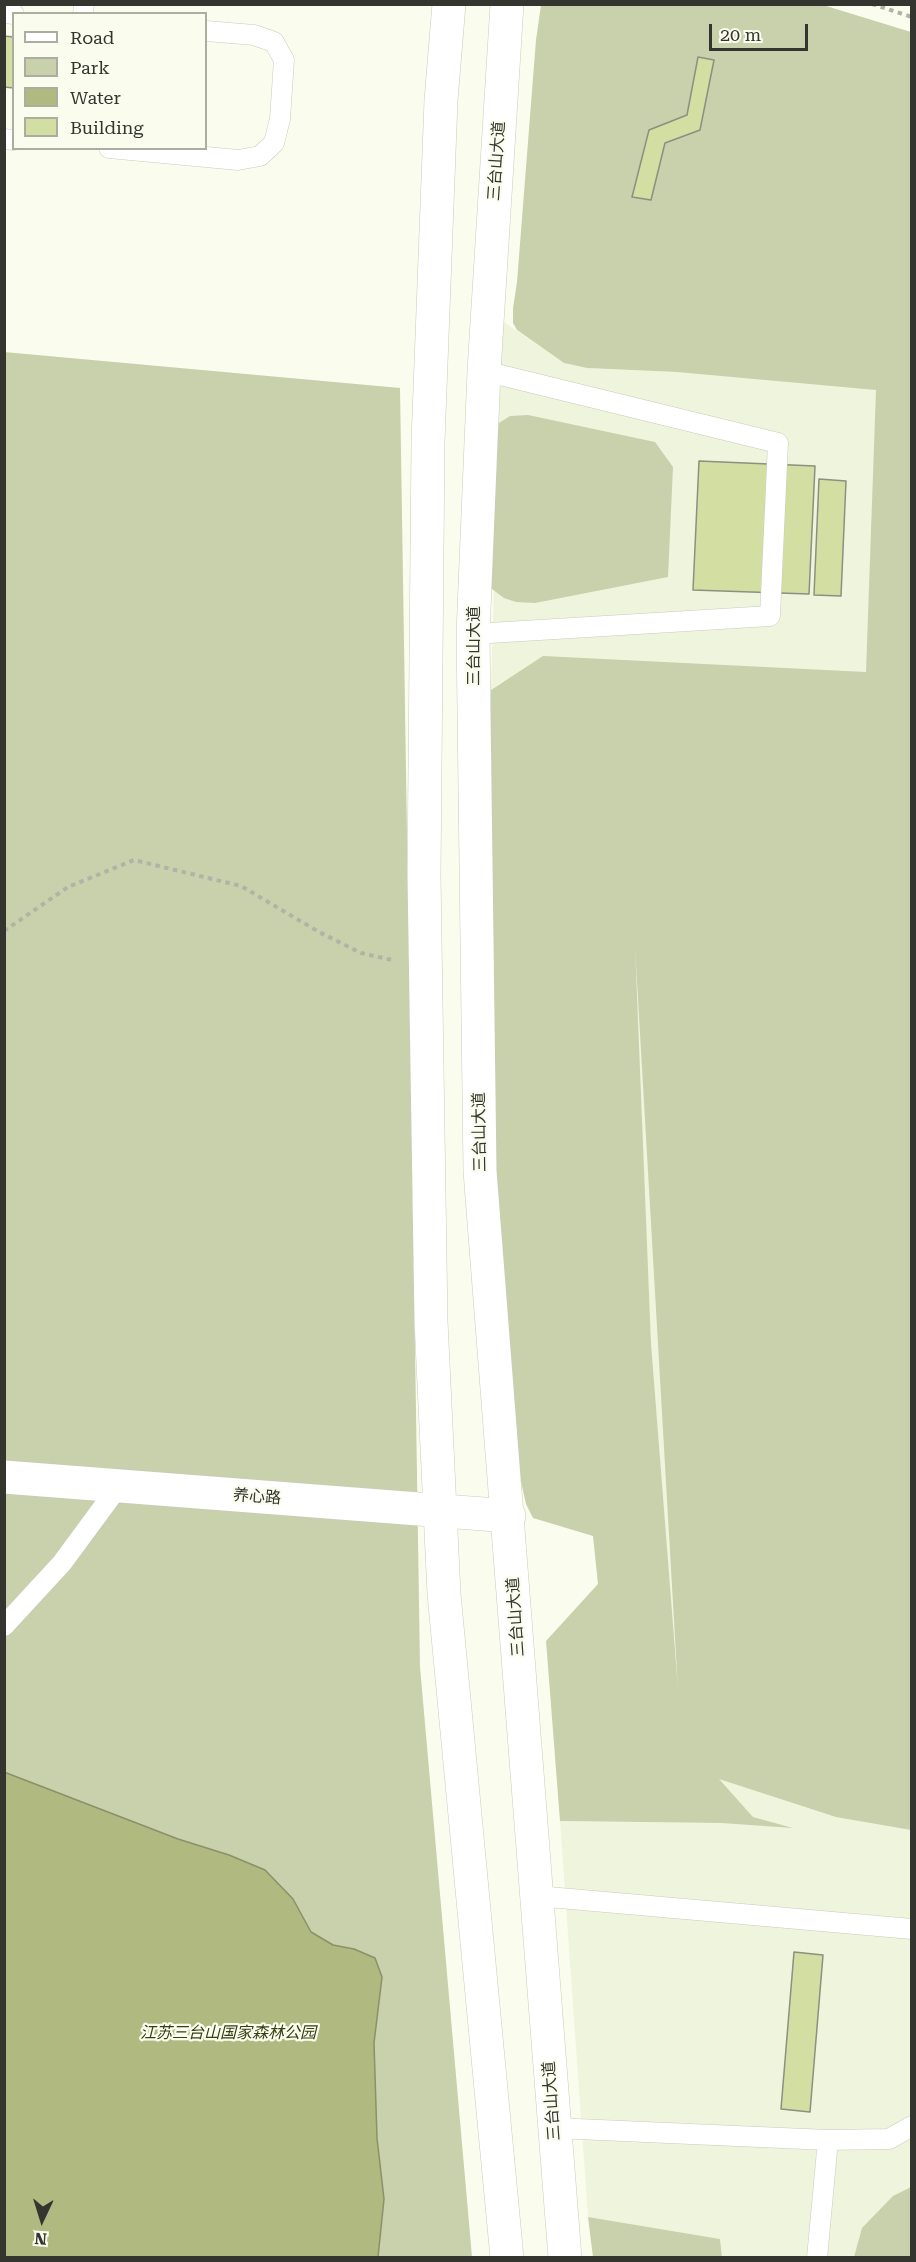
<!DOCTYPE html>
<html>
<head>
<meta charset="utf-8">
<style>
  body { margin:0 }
  #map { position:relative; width:916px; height:2262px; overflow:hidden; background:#fafded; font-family:"Roboto Serif",serif }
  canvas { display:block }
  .frame { position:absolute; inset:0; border:6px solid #34352f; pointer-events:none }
  .legend { position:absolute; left:12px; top:12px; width:195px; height:138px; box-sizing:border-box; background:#fafded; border:2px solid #abada1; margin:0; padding:8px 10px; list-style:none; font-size:18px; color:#34352f }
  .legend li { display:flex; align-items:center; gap:12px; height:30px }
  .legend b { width:30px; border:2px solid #abada1 }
  .north { position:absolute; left:12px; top:2190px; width:60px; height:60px; -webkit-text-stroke:4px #fafded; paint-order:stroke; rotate:184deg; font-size:16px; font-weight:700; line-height:24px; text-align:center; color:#34352f }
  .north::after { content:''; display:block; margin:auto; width:21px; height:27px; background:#34352f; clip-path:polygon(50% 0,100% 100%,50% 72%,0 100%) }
  .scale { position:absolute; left:709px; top:24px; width:99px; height:27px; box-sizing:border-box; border:3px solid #34352f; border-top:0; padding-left:8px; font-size:18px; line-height:21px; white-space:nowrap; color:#34352f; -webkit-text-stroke:4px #fafded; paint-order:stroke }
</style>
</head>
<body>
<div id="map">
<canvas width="916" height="2262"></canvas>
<div class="frame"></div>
<ul class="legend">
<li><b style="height:8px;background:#fff"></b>Road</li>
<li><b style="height:16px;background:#c8d0ac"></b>Park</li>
<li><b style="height:16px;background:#afb980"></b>Water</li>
<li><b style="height:16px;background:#d3dea3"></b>Building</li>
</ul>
<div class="north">N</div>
<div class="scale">20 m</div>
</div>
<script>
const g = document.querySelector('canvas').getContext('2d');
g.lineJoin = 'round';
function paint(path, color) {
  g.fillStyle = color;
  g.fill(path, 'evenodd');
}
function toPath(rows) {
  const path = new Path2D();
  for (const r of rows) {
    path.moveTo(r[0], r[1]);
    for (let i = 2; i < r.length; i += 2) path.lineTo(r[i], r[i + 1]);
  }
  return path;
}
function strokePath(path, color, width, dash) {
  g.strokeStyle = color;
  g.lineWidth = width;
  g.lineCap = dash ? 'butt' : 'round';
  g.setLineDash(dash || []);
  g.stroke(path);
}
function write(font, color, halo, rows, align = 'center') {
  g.font = font + ' "Roboto Serif","Noto Sans SC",serif';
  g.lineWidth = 4.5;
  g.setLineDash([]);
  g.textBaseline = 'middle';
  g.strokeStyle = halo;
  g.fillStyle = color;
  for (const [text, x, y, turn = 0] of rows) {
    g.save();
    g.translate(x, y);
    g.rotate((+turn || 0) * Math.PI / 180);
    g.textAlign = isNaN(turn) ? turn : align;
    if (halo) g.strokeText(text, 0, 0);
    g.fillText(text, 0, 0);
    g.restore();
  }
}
paint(toPath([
  [911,104,911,2257,722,2257,720,2239,588,2217,560,1821,721,1823,789,1827,753,1817,681,1738,651,1343,632,889,503,681,491,690,501,320,564,363,587,368,677,372]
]), '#eff4dc');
paint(toPath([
  [541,5,823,5,911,32,911,1830,836,1817,719,1779,753,1817,793,1828,721,1823,560,1821,546,1641,598,1584,593,1536,533,1518,526,1504,520,1477,495,1164,489,741,491,690,543,656,866,672,876,390,677,372,587,368,564,363,517,330,513,323,513,308,517,282,536,40],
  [635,946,635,947,678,1689,651,1343],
  [4,352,400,388,420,1667,472,2257,5,2257],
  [528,415,655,442,673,467,668,577,535,603,516,602,504,598,492,589,484,580,489,433,499,423,510,416],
  [911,2187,911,2257,854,2257,862,2228,893,2196],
  [588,2217,720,2239,722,2257,593,2257]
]), '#c8d0ac');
const water = toPath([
  [4,1772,178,1839,229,1855,265,1870,293,1899,311,1932,333,1945,354,1949,375,1958,382,1977,374,2043,377,2138,384,2199,378,2257,5,2257,4,1772]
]);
paint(water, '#afb980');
strokePath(water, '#8a9168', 1.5);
const building = toPath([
  [4,36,14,37,14,88,4,87,4,36],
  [698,57,714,60,700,130,665,143,651,200,632,197,649,130,687,115,698,57],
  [699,461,815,466,809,594,693,590,699,461],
  [819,479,846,481,841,596,814,595,819,479],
  [794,1952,823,1955,810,2112,781,2109,794,1952]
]);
paint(building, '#d3dea3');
strokePath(building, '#8c8f81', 1.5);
const service = toPath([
  [4,13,14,14],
  [83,14,84,4],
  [4,139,14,140],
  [109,148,238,160,260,156,274,143,280,119,284,60,274,42,254,35,206,31],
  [473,634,770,616,778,443,484,371],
  [4,1626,62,1563,118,1487],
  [537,1896,912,1929],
  [554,2128,828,2140,889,2139,912,2126],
  [817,2258,828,2140]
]);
const minor = toPath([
  [4,1477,509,1516]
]);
const secondary = toPath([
  [449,4,441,100,428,442,424,875,431,1321,444,1594,507,2258],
  [507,4,484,371,473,634,480,1171,565,2258]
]);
strokePath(service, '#c8ccbc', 21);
strokePath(minor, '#c8ccbc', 34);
strokePath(secondary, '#c8ccbc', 34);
strokePath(toPath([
  [872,4,912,17],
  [4,931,68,887,134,860,241,886,319,932,361,953,392,960]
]), '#b1b3a7', 4, [4.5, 4.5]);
strokePath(service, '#fff', 20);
strokePath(minor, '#fff', 33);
strokePath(secondary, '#fff', 33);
write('16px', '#34352f', '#fafded', [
  ["三台山大道",497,161,-86],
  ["三台山大道",474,646,-90],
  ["三台山大道",480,1132,-91],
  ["养心路",257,1497,4],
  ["三台山大道",516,1617,-94],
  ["三台山大道",552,2101,-94]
]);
write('italic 16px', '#383e13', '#fafded', [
  ["江苏三台山国家森林公园",228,2033]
]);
</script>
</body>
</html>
